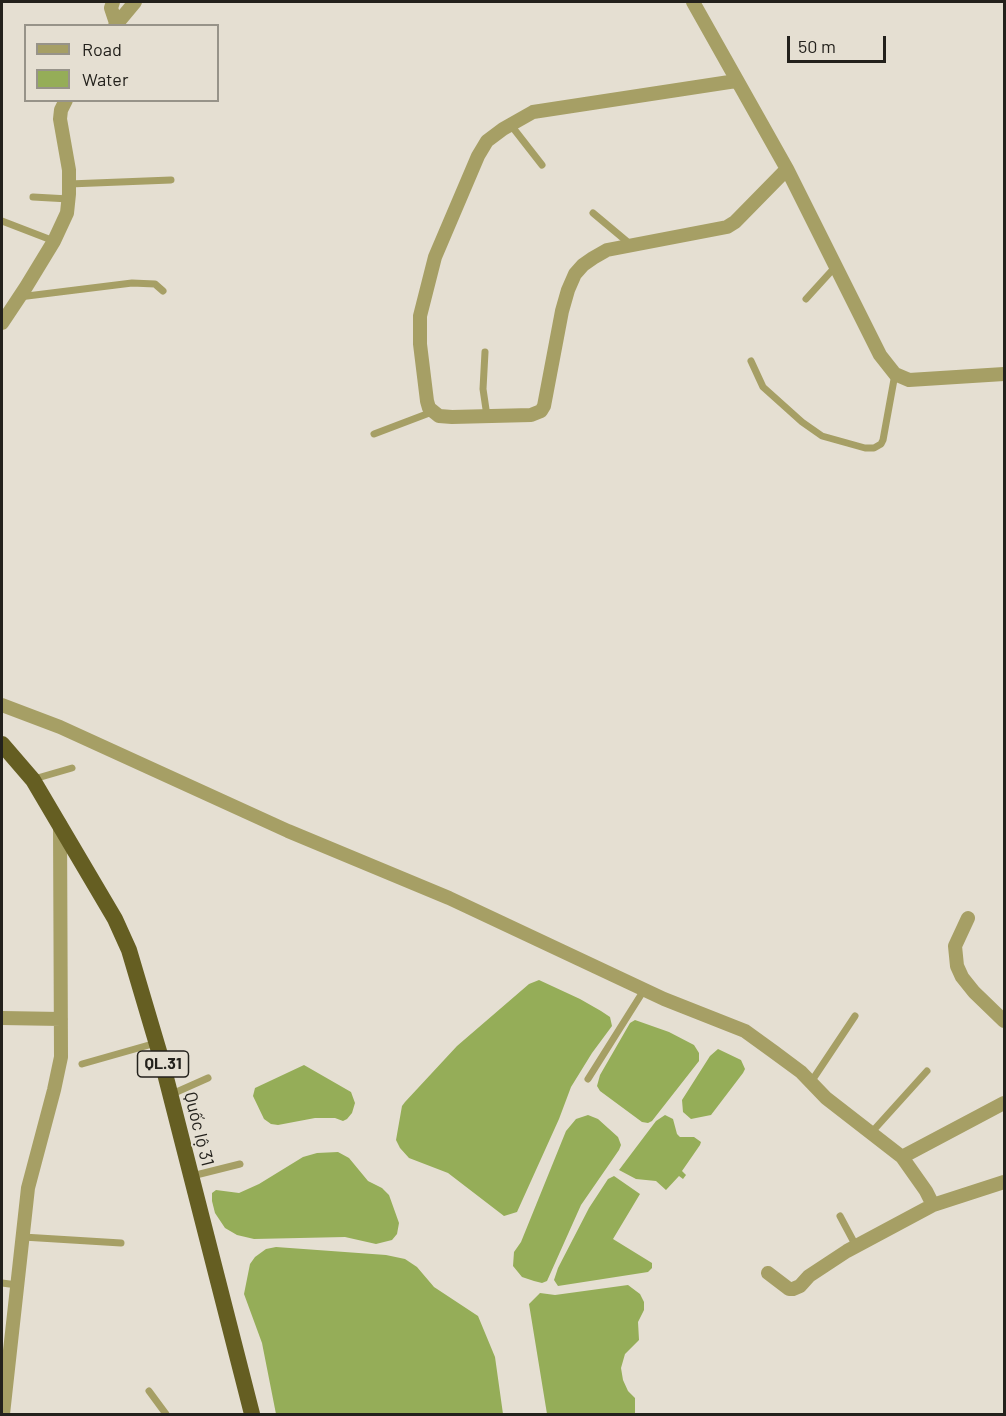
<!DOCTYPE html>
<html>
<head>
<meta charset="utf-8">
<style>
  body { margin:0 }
  #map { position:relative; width:1006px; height:1416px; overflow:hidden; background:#e5dfd2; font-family:Barlow,sans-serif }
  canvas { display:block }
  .frame { position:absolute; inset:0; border:3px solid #23211c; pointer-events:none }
  .legend { position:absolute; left:24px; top:24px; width:195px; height:78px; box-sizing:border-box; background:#e5dfd2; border:2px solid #979389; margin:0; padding:8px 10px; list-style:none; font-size:18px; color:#23211c }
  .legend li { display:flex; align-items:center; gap:12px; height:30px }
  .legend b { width:30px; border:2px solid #979389 }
  .scale { position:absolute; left:787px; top:36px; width:99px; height:27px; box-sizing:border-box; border:3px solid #23211c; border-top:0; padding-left:8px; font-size:18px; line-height:21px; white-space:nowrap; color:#23211c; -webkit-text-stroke:4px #e5dfd2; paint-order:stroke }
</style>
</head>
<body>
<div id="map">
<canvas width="1006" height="1416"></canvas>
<div class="frame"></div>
<ul class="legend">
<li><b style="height:8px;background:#a69f65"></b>Road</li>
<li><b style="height:16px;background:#95ad58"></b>Water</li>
</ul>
<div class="scale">50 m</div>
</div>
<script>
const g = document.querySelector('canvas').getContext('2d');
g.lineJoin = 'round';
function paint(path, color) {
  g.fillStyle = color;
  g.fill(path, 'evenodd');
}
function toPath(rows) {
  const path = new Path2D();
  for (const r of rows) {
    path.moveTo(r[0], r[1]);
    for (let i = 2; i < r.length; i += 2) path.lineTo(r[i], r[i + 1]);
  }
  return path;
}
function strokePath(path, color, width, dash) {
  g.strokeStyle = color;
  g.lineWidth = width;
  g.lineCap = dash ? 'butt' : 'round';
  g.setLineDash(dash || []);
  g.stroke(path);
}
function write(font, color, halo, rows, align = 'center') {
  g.font = font + ' Barlow,sans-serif';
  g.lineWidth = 4.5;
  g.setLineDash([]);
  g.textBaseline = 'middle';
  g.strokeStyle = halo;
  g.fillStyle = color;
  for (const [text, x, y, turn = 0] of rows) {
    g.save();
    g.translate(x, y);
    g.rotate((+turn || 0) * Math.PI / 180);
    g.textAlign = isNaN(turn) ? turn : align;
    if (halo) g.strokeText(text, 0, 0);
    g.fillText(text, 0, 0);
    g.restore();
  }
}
paint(toPath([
  [539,980,580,999,601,1011,610,1017,612,1026,592,1053,571,1087,559,1119,517,1212,504,1216,448,1173,409,1158,400,1148,396,1140,402,1106,405,1102,457,1046,529,984],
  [635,1020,669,1032,694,1045,699,1053,699,1061,652,1121,648,1123,642,1122,600,1091,597,1086,600,1075,630,1023],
  [718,1049,741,1060,745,1069,743,1073,711,1115,691,1119,683,1112,682,1100,710,1056],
  [304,1065,351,1092,355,1103,352,1113,347,1119,343,1121,335,1118,315,1118,278,1125,271,1124,264,1119,253,1096,255,1088],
  [588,1115,598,1119,618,1137,621,1145,619,1150,581,1205,547,1281,542,1283,534,1281,522,1277,513,1266,514,1252,521,1242,566,1131,576,1119],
  [665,1115,673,1119,677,1134,680,1137,694,1137,701,1142,700,1145,682,1171,686,1175,683,1179,679,1176,666,1190,656,1181,636,1179,619,1170,656,1121],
  [338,1152,349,1158,368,1181,382,1188,389,1195,399,1223,397,1234,392,1240,376,1244,345,1237,254,1239,237,1235,225,1228,215,1213,212,1201,212,1193,216,1190,239,1193,259,1184,303,1157,317,1153],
  [614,1176,640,1194,613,1239,652,1263,652,1268,648,1272,558,1286,554,1280,558,1268,589,1208,608,1179],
  [276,1247,386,1255,405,1259,417,1267,434,1287,478,1316,495,1357,503,1414,276,1414,262,1343,244,1294,250,1264,255,1257,266,1249],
  [628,1285,640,1294,644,1302,644,1310,638,1322,639,1340,625,1354,621,1368,623,1380,628,1391,635,1398,635,1414,547,1414,529,1304,540,1293,555,1295]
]), '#95ad58');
strokePath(toPath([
  [510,124,542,165],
  [69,184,171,180],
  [33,197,69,199],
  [593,213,630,244],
  [2,221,54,241],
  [19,297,132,283,155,284,163,291],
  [806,299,836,266],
  [485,352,483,389,487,416],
  [751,361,763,387,802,422,822,436,865,448,874,448,881,444,883,440,895,374],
  [374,434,432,412],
  [34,779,72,768],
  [82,1064,156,1043],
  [588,1079,644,990],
  [811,1082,855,1016],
  [172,1094,208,1078],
  [871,1133,927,1071],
  [192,1176,240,1164],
  [840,1216,856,1246],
  [23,1237,121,1243],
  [2,1283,17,1285],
  [149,1391,166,1414]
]), '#a69f65', 7);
strokePath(toPath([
  [113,2,111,8,116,23],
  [693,2,787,169,880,355,895,374,909,380,1004,374],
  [115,26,135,2],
  [736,81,533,112,503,129,487,141,478,156,435,257,420,316,420,344,427,401,429,408,439,416,452,417,531,415,541,411,544,406,562,311,568,290,575,274,583,265,593,258,607,250,727,227,735,222,787,169],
  [2,323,26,287,54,241,67,213,69,194,69,170,60,119,61,110,66,100],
  [2,705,60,727,288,831,449,898,664,999,745,1031,774,1052,801,1072,826,1098,902,1157,926,1191,933,1205,847,1251,809,1276,800,1286,793,1289,789,1289,768,1273],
  [968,918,955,946,957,966,962,977,974,992,1004,1021],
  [2,1018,61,1019],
  [902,1157,1004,1103],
  [933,1205,1004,1182],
  [3,1414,28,1188,54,1090,61,1057,60,824]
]), '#a69f65', 14);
strokePath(toPath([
  [2,744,33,780,115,919,129,950,161,1058,252,1414]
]), '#655e22', 16);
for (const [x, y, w] of [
  [163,1064,51]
]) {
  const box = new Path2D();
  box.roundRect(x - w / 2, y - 13, w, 26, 4.5);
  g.fillStyle = '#e5dfd2';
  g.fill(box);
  strokePath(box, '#23211c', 1.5);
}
write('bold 16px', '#23211c', null, [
  ["QL.31",163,1064]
]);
write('18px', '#23211c', '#e5dfd2', [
  ["Quốc lộ 31",199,1129,76]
]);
</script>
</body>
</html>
